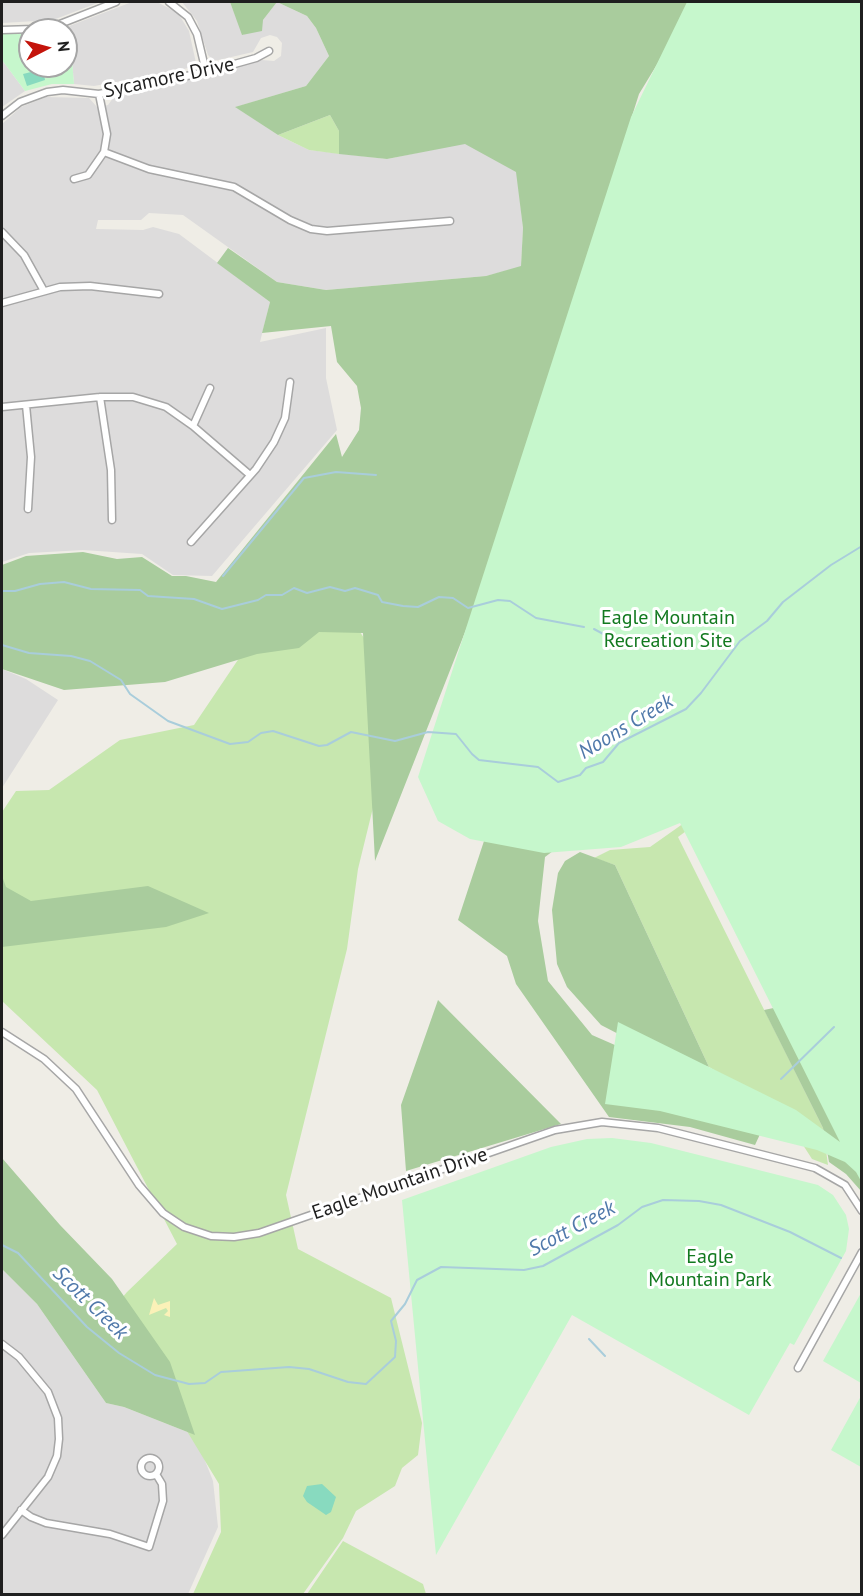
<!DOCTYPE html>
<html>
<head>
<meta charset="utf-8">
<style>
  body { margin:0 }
  #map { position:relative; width:863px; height:1596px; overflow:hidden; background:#efede6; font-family:"PT Sans",sans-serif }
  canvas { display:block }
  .frame { position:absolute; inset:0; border:3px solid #1f1f1f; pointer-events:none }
  .north { position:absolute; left:18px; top:18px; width:60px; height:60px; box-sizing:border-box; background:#fff; border:2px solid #a5a5a5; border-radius:50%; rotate:84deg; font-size:16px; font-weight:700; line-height:24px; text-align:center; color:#1f1f1f }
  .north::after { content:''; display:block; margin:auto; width:21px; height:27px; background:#c4140b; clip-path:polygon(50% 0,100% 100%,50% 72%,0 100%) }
</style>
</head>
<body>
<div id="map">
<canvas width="863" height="1596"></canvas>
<div class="frame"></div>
<div class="north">N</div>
</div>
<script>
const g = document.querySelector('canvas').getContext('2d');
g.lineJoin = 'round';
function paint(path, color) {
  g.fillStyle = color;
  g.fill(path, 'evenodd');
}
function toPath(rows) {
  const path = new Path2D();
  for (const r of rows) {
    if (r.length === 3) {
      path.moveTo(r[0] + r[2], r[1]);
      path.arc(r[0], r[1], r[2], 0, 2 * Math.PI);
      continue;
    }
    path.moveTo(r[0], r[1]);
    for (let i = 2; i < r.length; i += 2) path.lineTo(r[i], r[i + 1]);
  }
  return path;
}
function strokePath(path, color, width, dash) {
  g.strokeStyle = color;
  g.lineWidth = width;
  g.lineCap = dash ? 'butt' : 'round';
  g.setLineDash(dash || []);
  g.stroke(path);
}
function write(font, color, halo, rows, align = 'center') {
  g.font = font + ' "PT Sans",sans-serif';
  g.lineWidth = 6;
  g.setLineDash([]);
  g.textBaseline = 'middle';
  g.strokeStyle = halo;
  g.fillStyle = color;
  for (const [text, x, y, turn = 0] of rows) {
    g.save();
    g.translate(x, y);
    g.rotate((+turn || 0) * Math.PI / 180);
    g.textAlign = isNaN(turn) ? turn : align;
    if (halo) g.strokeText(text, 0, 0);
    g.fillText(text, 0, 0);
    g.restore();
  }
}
paint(toPath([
  [2,2,100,2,53,20,2,23],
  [132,2,157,2,178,13,189,31,196,63,193,67,155,75,94,86,74,84,72,60,64,28],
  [182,2,230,2,243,35,263,20,277,2,307,16,316,28,329,56,306,86,236,107,278,135,309,150,387,159,465,143,517,172,523,228,521,267,486,276,326,290,277,282,183,215,149,213,141,220,98,220,96,229,143,230,153,227,179,234,270,302,260,342,326,328,326,378,337,430,212,576,173,575,142,554,83,550,29,553,2,562,2,124,21,107,46,97,89,98,97,107,108,105,116,94,166,85,262,60,274,61,281,56,282,43,277,37,270,35,261,38,253,52,214,61,208,55,197,21],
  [2,60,25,91,2,107],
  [2,669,26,679,58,700,2,788],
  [2,1269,37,1304,106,1403,124,1407,195,1435,213,1481,218,1527,188,1594,2,1594]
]), '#dddcdc');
paint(toPath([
  [330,115,339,131,339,154,309,150,278,135],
  [344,608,378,659,380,779,358,869,347,949,286,1195,298,1249,391,1298,422,1423,418,1455,402,1468,395,1486,356,1511,343,1538,303,1594,193,1594,221,1532,219,1484,179,1418,105,1318,127,1292,177,1244,97,1090,2,1001,2,812,16,791,49,790,120,740,194,725,252,639],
  [711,813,678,837,823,1128,828,1165,812,1159,794,1131,765,1102,709,1067,615,865,594,858,610,850,650,847,694,816],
  [343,1541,423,1584,426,1594,307,1594]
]), '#c7e7af');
paint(toPath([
  [230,2,695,2,639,94,482,589,375,861,363,633,319,632,299,648,257,654,165,682,64,690,2,669,2,565,26,556,83,552,117,559,142,557,172,576,186,576,216,582,336,434,342,457,359,430,361,408,357,386,337,362,331,326,262,333,270,302,217,263,228,248,277,282,326,290,486,276,521,266,523,228,516,172,465,144,387,159,339,154,339,131,330,115,278,135,235,107,306,86,329,56,316,28,307,16,277,2,263,20,262,31,242,35],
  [660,306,569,839,545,857,538,921,548,981,592,1035,743,1101,761,1132,755,1145,690,1127,609,1117,516,984,507,956,458,920],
  [580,852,615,865,709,1067,630,1040,601,1025,567,987,557,964,552,910,558,873,565,861],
  [2,876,6,887,31,901,148,886,209,913,166,927,2,947],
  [438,1000,561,1124,406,1171,401,1105],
  [783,1006,861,1027,861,1191,846,1174,829,1162,823,1128,764,1010],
  [2,1158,60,1225,112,1279,170,1362,195,1435,124,1407,106,1403,37,1304,2,1269]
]), '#a9cc9d');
paint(toPath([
  [154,1298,158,1305,170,1301,170,1317,164,1315,168,1311,166,1308,149,1315]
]), '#fbf1b8');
paint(toPath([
  [687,2,861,2,861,1181,856,1172,845,1162,817,1150,660,1111,605,1104,618,1022,796,1110,840,1142,680,823,621,847,544,853,470,839,438,821,418,777,631,117],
  [2,34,30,34,30,66,66,66,66,37,72,60,74,84,52,84,25,91,2,60],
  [612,1138,651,1143,818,1185,833,1195,846,1215,849,1229,846,1251,794,1345,790,1343,749,1415,572,1315,436,1555,402,1200,551,1147,587,1139],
  [861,1293,861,1383,823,1361],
  [861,1396,861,1467,831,1450]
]), '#c6f7cc');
paint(toPath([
  [43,69,45,80,27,86,23,74],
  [322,1484,336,1497,331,1512,326,1515,307,1502,303,1496,307,1486]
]), '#88dabf');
strokePath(toPath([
  [223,576,304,478,336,472,376,475],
  [2,591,15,591,40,584,64,582,91,589,140,590,148,596,194,599,222,609,258,600,266,595,282,595,294,588,307,593,330,587,345,591,355,588,378,595,382,602,403,606,418,607,439,597,453,598,468,608,498,600,510,601,536,618,584,627],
  [594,629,618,642],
  [2,645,29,653,71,656,90,661,121,680,130,694,168,721,230,744,248,742,261,733,273,731,319,746,327,745,351,732,395,741,428,732,456,734,472,754,479,760,538,767,558,782,580,775,586,768,603,762,619,743,686,709,701,693,740,641,767,621,783,602,831,565,862,546],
  [781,1079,834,1027],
  [2,1245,18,1253,87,1327,119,1353,155,1375,189,1384,205,1383,221,1372,289,1367,309,1369,348,1382,366,1384,395,1357,396,1341,391,1321,405,1304,417,1280,441,1267,524,1270,543,1266,618,1225,642,1207,663,1200,699,1201,721,1205,790,1232,841,1258],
  [589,1339,605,1356]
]), '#a9cddb', 2);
const street = toPath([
  [169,2,188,17,197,34,206,72],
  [2,30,34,29,60,24,116,2],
  [2,116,20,102,47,92,63,90,99,94,206,72,256,58,269,51],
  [104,152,149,169,234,187,290,220,311,229,327,231,450,221],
  [74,179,88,175,104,152,107,134,99,94],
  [2,232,24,255,44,291],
  [2,303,60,287,90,286,159,294],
  [100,397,111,470,112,520],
  [26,405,31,457,28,509],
  [2,407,100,397,133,397,166,407,193,426,250,475],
  [193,426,210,388],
  [191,542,256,469,274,442,285,418,290,382],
  [2,1032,44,1059,76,1089,139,1185,163,1213,184,1227,211,1236,234,1237,259,1233,555,1130,602,1122,658,1128,815,1168,845,1185,862,1211],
  [2,1344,19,1357,48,1392,58,1418,59,1439,57,1456,48,1477,2,1535],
  [798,1368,862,1252],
  [150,1467,9],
  [21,1510,31,1517,46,1523,110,1534,149,1547,163,1501,162,1484,156,1474]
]);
strokePath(street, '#a6a6a6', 9);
strokePath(street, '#fff', 6);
write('20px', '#1f1f1f', '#fff', [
  ["Sycamore Drive",169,78,-12],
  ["Eagle Mountain Drive",400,1184,-19]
]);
write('20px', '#12791f', '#fff', [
  ["Eagle Mountain",668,618],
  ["Recreation Site",668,641],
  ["Eagle",710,1257],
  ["Mountain Park",710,1280]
]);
write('italic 21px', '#5079aa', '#fff', [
  ["Noons Creek",626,727,-31],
  ["Scott Creek",572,1229,-28],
  ["Scott Creek",90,1303,44]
]);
</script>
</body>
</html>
